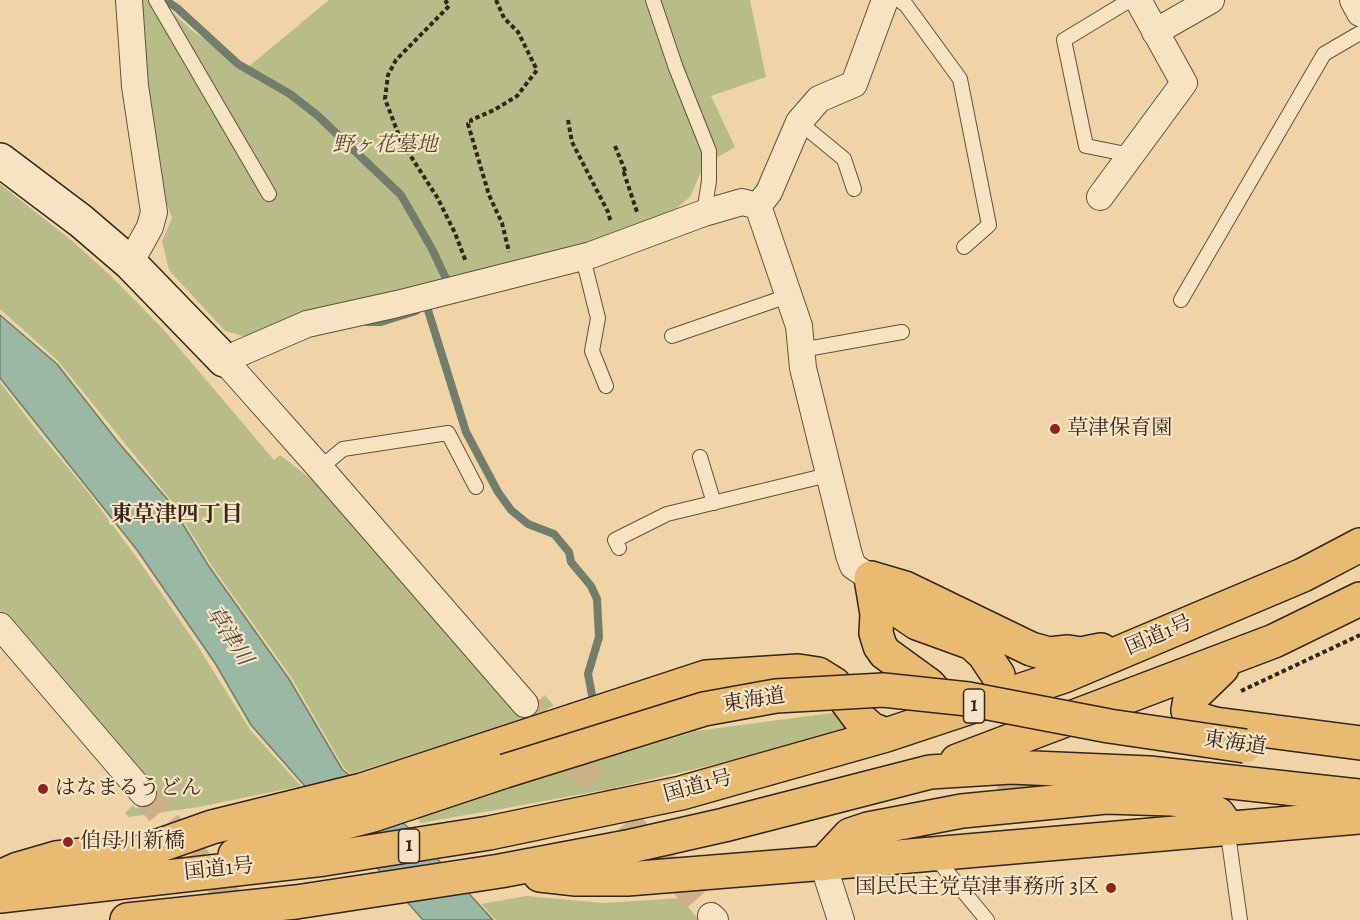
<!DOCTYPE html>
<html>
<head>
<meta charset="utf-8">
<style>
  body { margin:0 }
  canvas { display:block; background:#efd4a5 }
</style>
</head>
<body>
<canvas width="1360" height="920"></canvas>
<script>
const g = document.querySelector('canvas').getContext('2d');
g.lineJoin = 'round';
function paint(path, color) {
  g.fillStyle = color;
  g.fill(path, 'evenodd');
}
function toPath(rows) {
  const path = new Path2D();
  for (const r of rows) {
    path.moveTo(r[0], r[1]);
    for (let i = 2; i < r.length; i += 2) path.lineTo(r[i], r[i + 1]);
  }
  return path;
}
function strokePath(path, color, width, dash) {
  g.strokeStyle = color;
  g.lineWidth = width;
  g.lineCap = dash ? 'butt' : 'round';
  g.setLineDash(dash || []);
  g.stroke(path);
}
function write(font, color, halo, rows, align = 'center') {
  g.font = font + ' Alegreya,"Noto Serif JP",serif';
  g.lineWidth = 4.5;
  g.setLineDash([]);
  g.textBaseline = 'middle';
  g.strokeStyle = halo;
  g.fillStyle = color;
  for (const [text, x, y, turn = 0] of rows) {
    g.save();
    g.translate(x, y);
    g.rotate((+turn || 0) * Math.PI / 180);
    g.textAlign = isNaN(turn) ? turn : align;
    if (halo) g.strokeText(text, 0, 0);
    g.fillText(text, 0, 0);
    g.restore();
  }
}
paint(toPath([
  [137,0,162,0,167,8,194,32,248,67,329,0,750,0,766,77,711,96,735,147,704,165,690,197,671,213,638,228,464,280,246,337,225,331,169,270,162,241,172,218,161,189],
  [0,184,71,240,111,276,163,329,274,460,280,455,327,491,523,713,545,695,554,706,502,726,350,774,344,768,291,677,211,565,170,499,58,361,0,309],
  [0,382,35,428,88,492,137,558,197,645,251,731,301,786,199,807,129,817,125,813,133,805,136,809,158,791,0,611],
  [846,711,849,728,716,764,614,788,501,809,420,823,418,816,696,731],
  [526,896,604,903,681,898,699,920,496,920,481,904]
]), '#b8bd87');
const water = toPath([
  [0,315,57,364,118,442,168,500,208,565,289,679,342,769,411,830,493,920,423,920,251,725,215,663,137,550,0,378,0,315]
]);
paint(water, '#9ab8a4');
strokePath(water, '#727d6d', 1.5);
strokePath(toPath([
  [165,0,177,8,238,64,290,94,317,115,401,195,432,249,450,287],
  [427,307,466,432,498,492,511,510,528,524,554,534,569,552,571,562,591,586,597,599,599,637,588,674,592,695],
  [367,322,381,322,416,311]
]), '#727d6d', 8);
strokePath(toPath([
  [525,704,711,916],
  [143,793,248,920]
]), '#cab189', 26, [26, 13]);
strokePath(toPath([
  [998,678,1015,792]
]), '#cab189', 33, [33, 16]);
const lane = toPath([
  [156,0,269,194],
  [653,0,676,68,709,151,709,181,704,213],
  [899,0,906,5,960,79,989,225,964,247],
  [1130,0,1064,40,1086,146,1131,155],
  [799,122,844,159,854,189],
  [583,258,598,318,592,351,606,386],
  [1181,300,1324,54,1360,33],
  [672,336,788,296],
  [801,350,902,332],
  [700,457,714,503],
  [320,468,343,449,448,433,476,487],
  [619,548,615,540,667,514,828,475],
  [1227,827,1240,920],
  [935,857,987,920]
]);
const street = toPath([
  [129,0,135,86,154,212,150,227,130,263],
  [1353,0,1360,13],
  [1155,32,1211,0],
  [1100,197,1184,83,1138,0],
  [758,206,799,326,803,368,849,555,853,566,871,578],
  [758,206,769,192,799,122,819,99,854,84,885,0],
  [0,626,143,793],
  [525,704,320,468,224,360,307,324,397,304,591,255,704,213,742,202,758,206],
  [823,864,841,920],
  [711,916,715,920]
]);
const secondary = toPath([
  [0,160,81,221,130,263,224,360]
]);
const highway = toPath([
  [871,578,905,588,1031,649,1049,654,1068,652,1081,654,1101,650],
  [871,578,877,614,876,633,880,646,885,653,929,685,943,701,942,710],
  [871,578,895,608,917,623,972,643,984,654,998,675],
  [1222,668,1190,699,1188,710,1198,719,1215,724,1360,743],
  [957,761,1274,641,1360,599],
  [235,855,285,838,373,815,505,771],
  [823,864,850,835,868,829,962,811,1106,797,1172,799,1197,803,1218,814,1227,827],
  [540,875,576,879,627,879,863,860,1360,817],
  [0,877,18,869,56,858,92,854,127,859],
  [85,881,124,858,212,827,362,790,706,677,798,671,818,674,834,684,860,719,871,729,886,735],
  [0,896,324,859,489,833,681,793,886,735,1064,676,1303,575,1360,545],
  [127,920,296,902,500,871,627,847,724,825,930,772,1011,767,1149,773,1360,796]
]);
strokePath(lane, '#64513d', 16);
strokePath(street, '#64513d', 28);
strokePath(secondary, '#35251a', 36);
strokePath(highway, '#35251a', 36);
strokePath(toPath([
  [447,0,446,2,449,6,396,60,388,75,385,99,401,141,437,197,455,233,466,262],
  [496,0,504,18,518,32,537,70,517,96,494,110,471,120,471,123,468,124,489,195,502,223,509,252],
  [568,120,572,142,608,212,611,223],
  [615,146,626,173,624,173,637,212],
  [1241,691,1360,635]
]), '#35251a', 4, [4.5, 3]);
strokePath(lane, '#f5e3c4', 14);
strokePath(street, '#f5e3c4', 26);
strokePath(secondary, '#f5e3c4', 33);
strokePath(highway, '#e8ba72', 33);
const highwayBridge = toPath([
  [505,771,704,709,776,696,883,690,968,699,1109,726,1245,746]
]);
strokePath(highwayBridge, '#35251a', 36, []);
strokePath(highwayBridge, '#e8ba72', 33);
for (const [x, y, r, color] of [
  [1055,429,6,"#8f2418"],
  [43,789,6,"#8f2418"],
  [68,842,6,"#8f2418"],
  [1111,888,6,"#8f2418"]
]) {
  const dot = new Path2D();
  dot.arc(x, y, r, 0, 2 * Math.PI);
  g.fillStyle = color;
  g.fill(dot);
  strokePath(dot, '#f5e3c4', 2);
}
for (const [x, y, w] of [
  [974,706,21],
  [409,846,21]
]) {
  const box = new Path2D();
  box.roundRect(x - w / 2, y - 17, w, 34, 4.5);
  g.fillStyle = '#f5e3c4';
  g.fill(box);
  strokePath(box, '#35251a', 1.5);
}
write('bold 20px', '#35251a', null, [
  ["1",974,706],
  ["1",409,846]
]);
write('italic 21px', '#564b35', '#f5e3c4', [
  ["野ヶ花墓地",385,146]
]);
write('21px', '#35251a', '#f5e3c4', [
  ["草津保育園",1067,429],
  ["はなまるうどん",55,789],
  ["伯母川新橋",80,842],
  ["国民民主党草津事務所 3区",1099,888,"right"]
], 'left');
write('21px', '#35251a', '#f5e3c4', [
  ["国道1号",1159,636,-23],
  ["東海道",754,701,-9],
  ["東海道",1235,744,8],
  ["国道1号",698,787,-15],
  ["国道1号",219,870,-6]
]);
write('bold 22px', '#35251a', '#f5e3c4', [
  ["東草津四丁目",177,516]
]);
write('italic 22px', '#4e4a3c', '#f5e3c4', [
  ["草津川",228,636,57]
]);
</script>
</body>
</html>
